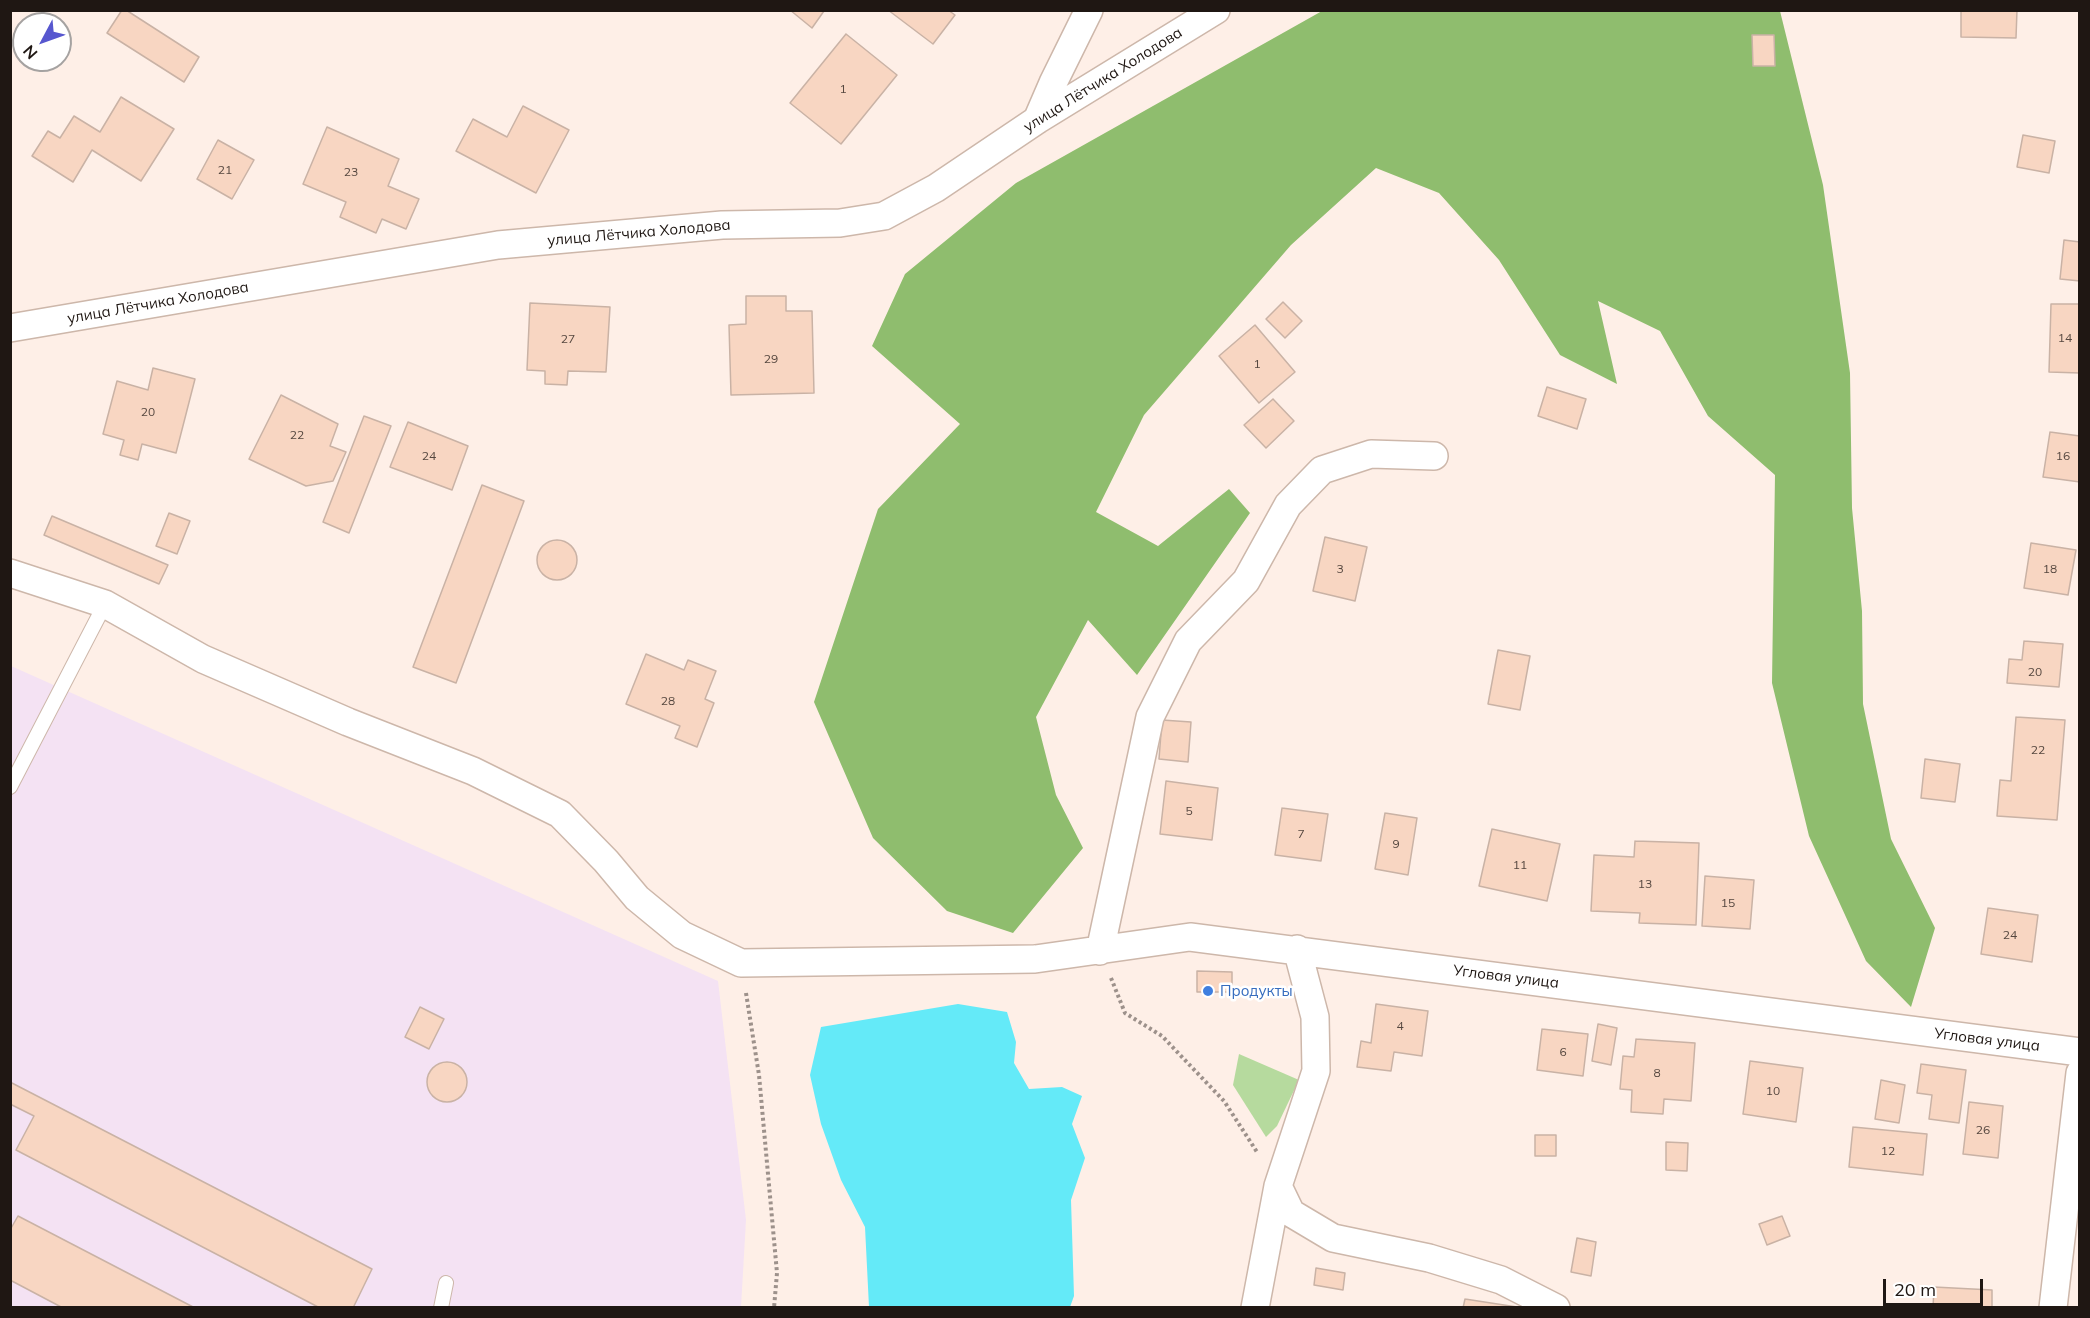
<!DOCTYPE html>
<html>
<head>
<meta charset="utf-8">
<style>
  body { margin:0 }
  #map { position:relative; width:2090px; height:1318px; overflow:hidden; background:#feefe7; font-family:Mulish,sans-serif }
  canvas { display:block }
  .frame { position:absolute; inset:0; border:12px solid #1f1713; pointer-events:none }
  .north { position:absolute; left:12px; top:12px; width:60px; height:60px; box-sizing:border-box; background:#fff; border:2px solid #a5a2a1; border-radius:50%; rotate:229deg; font-size:16px; font-weight:700; line-height:24px; text-align:center; color:#1f1713 }
  .north::after { content:''; display:block; margin:auto; width:21px; height:27px; background:#5757cf; clip-path:polygon(50% 0,100% 100%,50% 72%,0 100%) }
  .scale { position:absolute; left:1883px; top:1279px; width:100px; height:27px; box-sizing:border-box; border:3px solid #1f1713; border-top:0; padding-left:8px; font-size:18px; line-height:21px; white-space:nowrap; color:#1f1713; -webkit-text-stroke:4px #fff; paint-order:stroke }
</style>
</head>
<body>
<div id="map">
<canvas width="2090" height="1318"></canvas>
<div class="frame"></div>
<div class="north">N</div>
<div class="scale">20 m</div>
</div>
<script>
const g = document.querySelector('canvas').getContext('2d');
g.lineJoin = 'round';
function paint(path, color) {
  g.fillStyle = color;
  g.fill(path, 'evenodd');
}
function toPath(rows) {
  const path = new Path2D();
  for (const r of rows) {
    if (r.length === 3) {
      path.moveTo(r[0] + r[2], r[1]);
      path.arc(r[0], r[1], r[2], 0, 2 * Math.PI);
      continue;
    }
    path.moveTo(r[0], r[1]);
    for (let i = 2; i < r.length; i += 2) path.lineTo(r[i], r[i + 1]);
  }
  return path;
}
function strokePath(path, color, width, dash) {
  g.strokeStyle = color;
  g.lineWidth = width;
  g.lineCap = dash ? 'butt' : 'round';
  g.setLineDash(dash || []);
  g.stroke(path);
}
function write(font, color, halo, rows, align = 'center') {
  g.font = font + ' Mulish,sans-serif';
  g.lineWidth = 5;
  g.setLineDash([]);
  g.textBaseline = 'middle';
  g.strokeStyle = halo;
  g.fillStyle = color;
  for (const [text, x, y, turn = 0] of rows) {
    g.save();
    g.translate(x, y);
    g.rotate((+turn || 0) * Math.PI / 180);
    g.textAlign = isNaN(turn) ? turn : align;
    if (halo) g.strokeText(text, 0, 0);
    g.fillText(text, 0, 0);
    g.restore();
  }
}
paint(toPath([
  [11,666,718,981,746,1220,741,1307,11,1308]
]), '#f4e2f3');
paint(toPath([
  [1239,1054,1299,1080,1277,1126,1266,1137,1233,1085]
]), '#b6da9e');
paint(toPath([
  [1322,11,1780,11,1823,185,1850,373,1852,508,1862,611,1863,704,1891,839,1935,928,1911,1007,1866,961,1809,836,1772,683,1775,475,1708,416,1660,331,1598,301,1617,384,1560,355,1499,260,1439,193,1376,168,1291,245,1144,415,1096,512,1158,546,1229,489,1250,513,1137,675,1088,620,1036,717,1056,795,1083,848,1013,933,947,911,873,838,814,702,878,509,960,424,872,346,905,274,1016,183]
]), '#8fbd6e');
paint(toPath([
  [958,1004,1007,1012,1016,1042,1014,1063,1029,1089,1062,1087,1082,1096,1072,1124,1085,1158,1071,1200,1074,1296,1070,1307,869,1307,865,1227,841,1180,821,1124,810,1075,821,1027]
]), '#64eaf8');
const building = toPath([
  [122,10,126,10,199,57,184,82,107,33,122,10],
  [790,10,823,10,824,11,812,28,790,10],
  [888,10,948,10,955,15,933,44,888,10],
  [1961,10,2017,10,2016,38,1961,37,1961,10],
  [846,34,897,75,841,144,790,103,846,34],
  [1752,35,1774,35,1775,66,1753,66,1752,35],
  [121,97,174,129,141,181,92,150,73,182,32,156,48,131,60,138,74,116,100,132,121,97],
  [523,106,569,130,536,193,456,151,473,119,507,137,523,106],
  [327,127,399,159,388,186,419,199,406,229,382,219,376,233,340,217,346,202,303,184,327,127],
  [2023,135,2055,141,2049,173,2017,167,2023,135],
  [218,140,254,160,232,199,197,179,218,140],
  [2064,240,2080,242,2080,281,2060,279,2064,240],
  [746,296,786,296,786,311,812,311,814,393,731,395,729,325,746,324,746,296],
  [1283,302,1302,321,1285,338,1266,319,1283,302],
  [530,303,610,307,606,372,568,371,567,385,545,384,545,371,527,370,530,303],
  [2051,304,2080,304,2080,373,2049,372,2051,304],
  [1255,325,1295,372,1259,403,1219,356,1255,325],
  [153,368,195,379,176,453,142,444,138,460,120,455,124,440,103,434,117,381,148,390,153,368],
  [1547,387,1586,399,1577,429,1538,416,1547,387],
  [281,395,338,424,330,446,346,452,333,481,306,486,249,459,281,395],
  [1273,399,1294,421,1266,448,1244,425,1273,399],
  [364,416,391,426,349,533,323,522,364,416],
  [408,422,468,446,452,490,390,467,408,422],
  [2050,432,2080,436,2080,482,2043,477,2050,432],
  [482,485,524,501,456,683,413,667,482,485],
  [169,513,190,521,177,554,156,546,169,513],
  [52,516,168,565,159,584,44,535,52,516],
  [1325,537,1367,547,1355,601,1313,591,1325,537],
  [557,560,20],
  [2031,543,2076,550,2068,595,2024,588,2031,543],
  [2024,641,2063,644,2059,687,2007,683,2009,659,2022,660,2024,641],
  [1498,650,1530,656,1520,710,1488,704,1498,650],
  [646,654,684,670,688,660,716,671,705,699,714,703,697,747,675,738,680,726,626,704,646,654],
  [2016,717,2065,720,2057,820,1997,816,2000,780,2011,781,2016,717],
  [1162,720,1191,722,1188,762,1159,759,1162,720],
  [1925,759,1960,764,1955,802,1921,798,1925,759],
  [1166,781,1218,788,1212,840,1160,834,1166,781],
  [1282,808,1328,814,1321,861,1275,855,1282,808],
  [1385,813,1417,818,1408,875,1375,869,1385,813],
  [1492,829,1560,844,1547,901,1479,886,1492,829],
  [1635,841,1699,843,1696,925,1639,923,1640,913,1591,911,1594,855,1634,857,1635,841],
  [1705,876,1754,880,1750,929,1702,926,1705,876],
  [1988,908,2038,915,2032,962,1981,954,1988,908],
  [1197,971,1232,972,1232,992,1197,992,1197,971],
  [1376,1004,1428,1011,1422,1056,1394,1052,1391,1071,1357,1067,1361,1041,1371,1043,1376,1004],
  [420,1007,444,1019,429,1049,405,1037,420,1007],
  [1598,1024,1617,1028,1611,1065,1592,1061,1598,1024],
  [1542,1029,1588,1034,1583,1076,1537,1070,1542,1029],
  [1636,1039,1695,1043,1691,1101,1664,1099,1663,1114,1631,1112,1632,1090,1620,1089,1623,1056,1634,1057,1636,1039],
  [1750,1061,1803,1068,1796,1122,1743,1114,1750,1061],
  [447,1082,20],
  [1921,1064,1966,1070,1959,1123,1929,1119,1932,1095,1917,1093,1921,1064],
  [1881,1080,1905,1085,1899,1123,1875,1119,1881,1080],
  [10,1082,372,1269,353,1308,320,1308,16,1150,34,1116,10,1104,10,1082],
  [1969,1102,2003,1106,1998,1158,1963,1154,1969,1102],
  [1853,1127,1927,1134,1923,1175,1849,1167,1853,1127],
  [1535,1135,1556,1135,1556,1156,1535,1156,1535,1135],
  [1666,1142,1688,1143,1687,1171,1666,1170,1666,1142],
  [18,1216,195,1308,63,1308,10,1280,10,1230,18,1216],
  [1782,1216,1790,1236,1767,1245,1759,1224,1782,1216],
  [1577,1238,1596,1242,1591,1276,1571,1272,1577,1238],
  [1316,1268,1345,1273,1343,1290,1314,1285,1316,1268],
  [1934,1287,1992,1290,1992,1308,1933,1308,1934,1287],
  [1465,1299,1517,1307,1517,1308,1463,1308,1465,1299]
]);
paint(building, '#f8d6c2');
strokePath(building, '#c9b2a5', 1.5);
const service = toPath([
  [10,787,105,604],
  [441,1308,446,1283]
]);
const minor = toPath([
  [1037,120,1053,83,1089,10],
  [10,328,498,245,722,225,840,223,884,216,936,188,1037,120,1216,10],
  [10,573,105,604,203,659,348,722,473,771,560,814,606,861,637,898,682,935,741,963,1035,959,1190,937,2080,1052],
  [1100,951,1150,717,1188,641,1246,581,1288,505,1322,470,1371,454,1434,456],
  [1278,1186,1291,1213,1333,1238,1429,1258,1501,1280,1556,1308],
  [1255,1308,1278,1186,1316,1071,1315,1017,1297,949],
  [2053,1308,2080,1073]
]);
strokePath(service, '#cdb7aa', 16);
strokePath(minor, '#cdb7aa', 30);
strokePath(toPath([
  [1111,978,1125,1013,1162,1036,1224,1101,1257,1152],
  [746,993,759,1075,777,1273,774,1308]
]), '#9d918b', 4, [3, 3]);
strokePath(service, '#fff', 14);
strokePath(minor, '#fff', 27);
for (const [x, y, r, color] of [
  [1208,991,6,"#3f7fe0"]
]) {
  const dot = new Path2D();
  dot.arc(x, y, r, 0, 2 * Math.PI);
  g.fillStyle = color;
  g.fill(dot);
  strokePath(dot, '#fff', 2);
}
write('12px', '#55473f', null, [
  ["1",843,89],
  ["21",225,170],
  ["23",351,172],
  ["14",2065,338],
  ["27",568,339],
  ["29",771,359],
  ["1",1257,364],
  ["20",148,412],
  ["22",297,435],
  ["24",429,456],
  ["16",2063,456],
  ["3",1340,569],
  ["18",2050,569],
  ["20",2035,672],
  ["28",668,701],
  ["22",2038,750],
  ["5",1189,811],
  ["7",1301,834],
  ["9",1396,844],
  ["11",1520,865],
  ["13",1645,884],
  ["15",1728,903],
  ["24",2010,935],
  ["4",1400,1026],
  ["6",1563,1052],
  ["8",1657,1073],
  ["10",1773,1091],
  ["26",1983,1130],
  ["12",1888,1151]
]);
write('15px', '#1f1713', '#fff', [
  ["улица Лётчика Холодова",1103,80,-32],
  ["улица Лётчика Холодова",639,233,-5],
  ["улица Лётчика Холодова",158,303,-10],
  ["Угловая улица",1506,977,7],
  ["Угловая улица",1987,1040,7]
]);
write('15px', '#366cbe', '#fff', [
  ["Продукты",1220,991]
], 'left');
</script>
</body>
</html>
